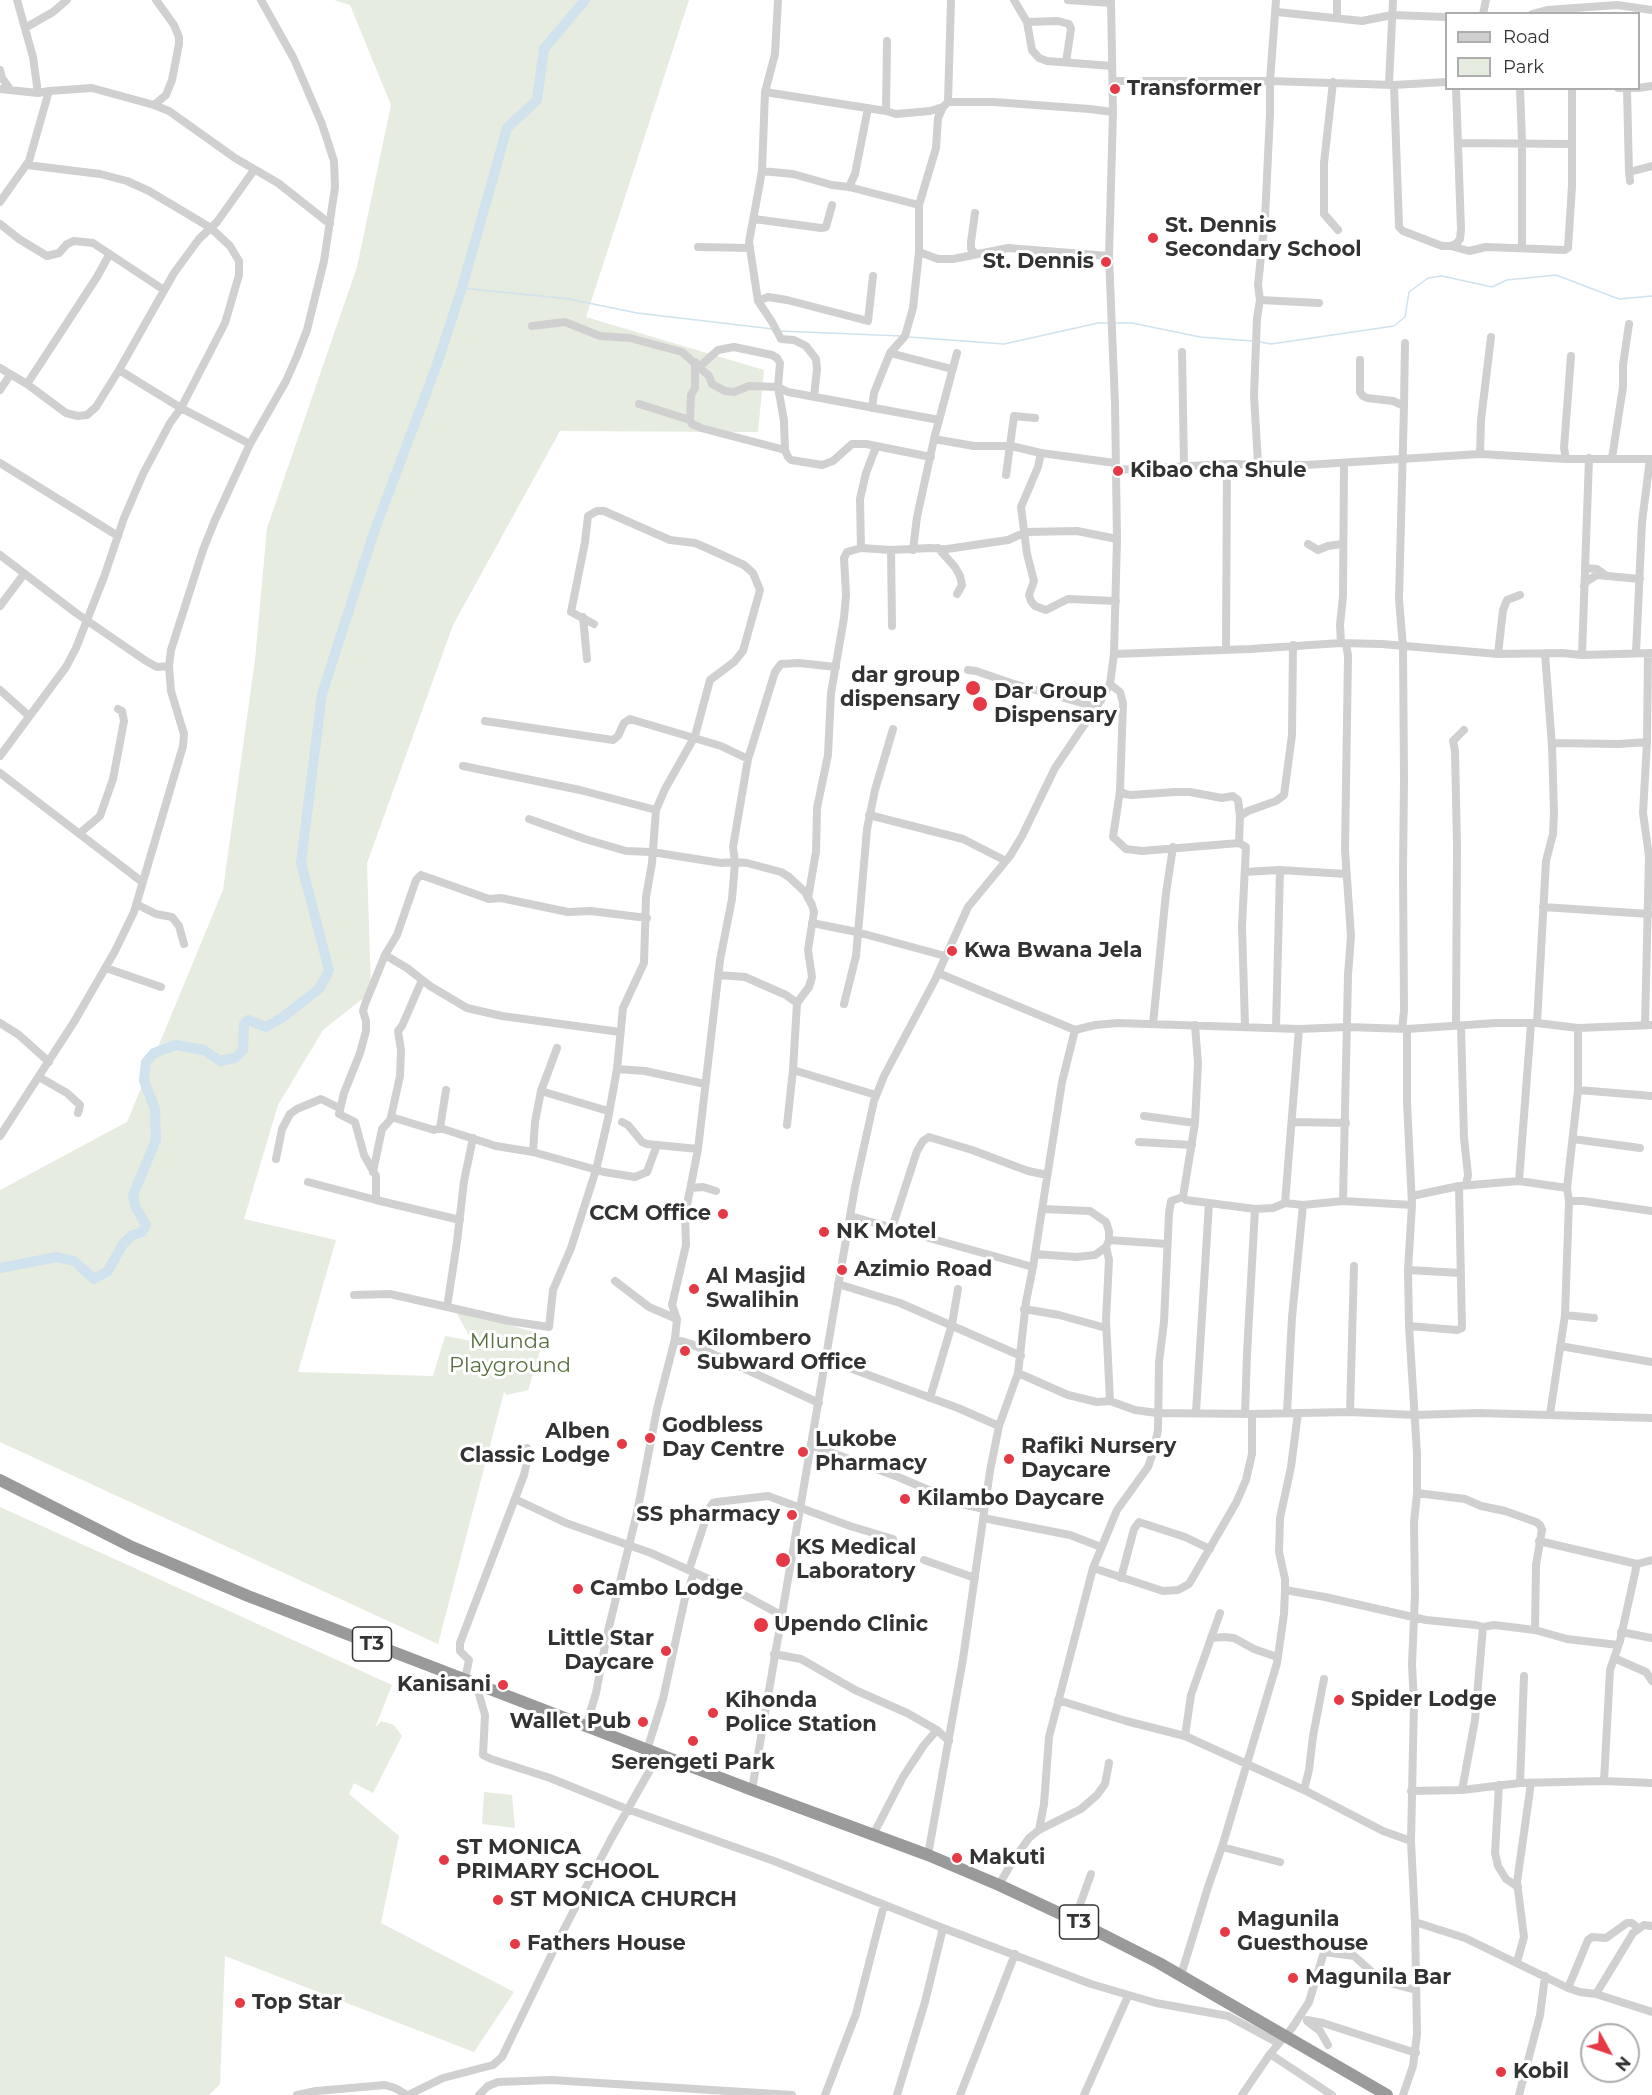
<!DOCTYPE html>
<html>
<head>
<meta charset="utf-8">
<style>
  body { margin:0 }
  #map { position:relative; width:1652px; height:2095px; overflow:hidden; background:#fff; font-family:Montserrat,sans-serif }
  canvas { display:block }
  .legend { position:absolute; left:1445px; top:12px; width:195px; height:78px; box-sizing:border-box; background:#fff; border:2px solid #adadad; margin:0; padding:8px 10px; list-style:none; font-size:18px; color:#333 }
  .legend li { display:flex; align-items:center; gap:12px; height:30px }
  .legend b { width:30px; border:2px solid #adadad }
  .north { position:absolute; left:1580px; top:2023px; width:60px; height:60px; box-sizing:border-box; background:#fff; border:2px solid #adadad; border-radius:50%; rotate:130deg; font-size:16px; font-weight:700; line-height:24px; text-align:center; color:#333 }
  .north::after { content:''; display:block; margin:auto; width:21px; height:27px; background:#e63946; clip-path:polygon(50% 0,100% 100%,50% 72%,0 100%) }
</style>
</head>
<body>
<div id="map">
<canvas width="1652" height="2095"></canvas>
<ul class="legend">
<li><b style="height:8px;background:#d0d0d0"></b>Road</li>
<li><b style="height:16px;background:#e6ecdf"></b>Park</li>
</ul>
<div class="north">N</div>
</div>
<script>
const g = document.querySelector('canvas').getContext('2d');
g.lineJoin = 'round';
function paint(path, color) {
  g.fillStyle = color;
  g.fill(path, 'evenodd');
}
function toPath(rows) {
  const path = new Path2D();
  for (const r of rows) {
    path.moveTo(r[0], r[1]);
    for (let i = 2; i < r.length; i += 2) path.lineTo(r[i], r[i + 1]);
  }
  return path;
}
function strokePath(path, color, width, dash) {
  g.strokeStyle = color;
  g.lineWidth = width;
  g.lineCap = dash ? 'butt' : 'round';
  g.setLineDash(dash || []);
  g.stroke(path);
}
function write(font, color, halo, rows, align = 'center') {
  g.font = font + ' Montserrat,sans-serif';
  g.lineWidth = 6;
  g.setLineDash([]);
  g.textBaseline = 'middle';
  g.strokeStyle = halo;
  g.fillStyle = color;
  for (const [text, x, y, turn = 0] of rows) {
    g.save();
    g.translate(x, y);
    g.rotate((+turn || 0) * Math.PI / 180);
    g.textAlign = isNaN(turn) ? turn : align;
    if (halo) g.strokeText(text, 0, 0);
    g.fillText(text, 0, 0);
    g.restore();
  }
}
paint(toPath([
  [334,0,689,0,586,317,764,370,758,432,560,431,453,625,367,863,371,992,323,1030,278,1105,244,1219,336,1240,298,1372,433,1376,445,1336,472,1341,455,1310,545,1335,528,1390,507,1395,504,1392,438,1644,0,1442,0,1190,127,1122,223,890,255,660,267,528,357,267,391,105,350,5],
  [0,1507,392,1685,375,1728,381,1721,394,1725,402,1736,373,1793,354,1783,349,1794,399,1836,381,1923,514,1992,474,2052,225,1956,220,2084,209,2095,0,2095],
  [484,1792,512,1795,515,1828,482,1824]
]), '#e6ecdf');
strokePath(toPath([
  [462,288,569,299,637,313,773,329],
  [1114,323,1132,323,1200,337,1252,341],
  [780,331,901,336],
  [909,337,1004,344,1098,323,1109,323],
  [1260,342,1271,344,1394,326,1405,317,1409,292,1428,278,1442,276,1492,287,1507,280,1556,275,1619,299,1652,296]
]), '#cfe2ee', 1.5);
strokePath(toPath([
  [0,1268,57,1257,74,1261,94,1279,108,1271,123,1244,131,1236,142,1232,146,1225,135,1206,133,1195,156,1140,155,1109,144,1081,146,1062,154,1053,176,1045,204,1050,220,1061,235,1058,243,1050,244,1024,248,1020,266,1027,283,1017,320,988,329,970,301,863,322,694,374,532,436,367,462,288,507,128,537,100,544,49,585,0]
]), '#cfe2ee', 10);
strokePath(toPath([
  [17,0,33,57,38,93],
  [778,0,775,54,765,92,762,171,749,242,758,301,772,322,781,339,794,340,806,346,816,359,817,369,814,397],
  [951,0,948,102,943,107,938,118,936,148,919,205,919,252,938,259,953,259,1008,248,1109,256],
  [1014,0,1027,22,1032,50,1039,58,1047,61,1112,66],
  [1068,0,1111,3],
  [1337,0,1337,18],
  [1277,12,1362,21,1392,15,1446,17],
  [1483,14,1486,0],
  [1532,14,1547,10,1617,5,1652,10],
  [1027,22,1058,21,1069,24,1071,29,1066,62],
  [25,28,53,12,67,0],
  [0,70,2,78,10,89],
  [1113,81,1270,81,1394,85,1446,82],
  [1333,82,1324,163,1324,214,1338,230],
  [1389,84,1393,0],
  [1394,85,1399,227,1403,231,1442,246,1451,246,1457,243,1460,239,1461,229,1456,88],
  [1520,88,1522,142,1522,248],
  [1618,88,1634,88],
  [1638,88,1652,86],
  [0,89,38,93,49,91,92,88,154,105,169,111,235,158,278,183,330,224],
  [1627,90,1629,172],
  [765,92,886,111,896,114,930,111,943,107],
  [948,102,994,102,1090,109,1113,112],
  [154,105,166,95,172,80,179,44,179,37,174,25,156,0],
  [886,111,887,41],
  [1458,143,1572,144],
  [762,171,793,174,832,185,849,187,919,205],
  [1630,181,1629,172,1652,166],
  [849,187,855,174,868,108],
  [0,202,29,161,49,91],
  [975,213,971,242,971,249,976,254],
  [754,219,821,228,826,227,832,205],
  [0,224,19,239,47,256,59,253,67,244,74,241,93,243,164,290],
  [1451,246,1469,251,1486,247,1565,250,1568,248,1572,186,1572,88],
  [698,247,750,248],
  [1260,300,1319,303],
  [758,301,768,297,787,300,868,321,873,276],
  [532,326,565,322,600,336,630,338,682,352,709,376,712,384,725,391,734,392,749,386,778,387,788,392,939,420],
  [1182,352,1184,466],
  [890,353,952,369],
  [1360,360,1360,392,1363,396,1367,398,1393,401,1404,406,1399,599,1403,647,1404,780,1403,872,1404,1011,1402,1029],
  [695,362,695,388,691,395,690,420,692,424,701,428,785,450,788,457,791,460,822,465,833,461,852,444,866,444,931,457],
  [699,367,718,350,734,347,772,355,777,358,780,363,778,387,784,421,785,450],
  [0,368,27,384,66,413,78,416,87,415,96,407,119,370,174,273,199,239,217,222,254,170],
  [119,370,181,408,250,444],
  [27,384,97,277,109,255],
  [0,390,10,375],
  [639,404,690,420],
  [1404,406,1405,343],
  [872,408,874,393,890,353,905,336,913,308,919,252],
  [934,439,974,446,1011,446,1041,453,1115,463],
  [1041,453,1038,467,1021,507,1027,554,1034,581,1029,595,1031,601,1035,606,1046,610,1068,599,1116,601],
  [1480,454,1481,420,1491,337],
  [1612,458,1623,387,1623,365,1629,324],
  [1566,459,1564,448,1571,356],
  [0,463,118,536],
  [1258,464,1254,395,1257,318,1260,300,1258,285,1265,218,1270,114,1270,81,1276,0],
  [1115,470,1227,464,1306,465,1480,454,1566,459,1652,459],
  [1006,475,1014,416,1035,418],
  [1308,544,1318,550,1328,546,1342,544],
  [861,548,860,499,866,473,876,447],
  [938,548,955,567,960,576,962,585,957,594],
  [891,550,892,626],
  [913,550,917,517,934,439,957,353],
  [0,555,76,613,146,661,157,667,169,666],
  [1585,568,1597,569,1605,575],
  [1584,586,1587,581,1597,575,1640,579],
  [0,606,24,574],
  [583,617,587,659],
  [1341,643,1340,625,1343,596,1344,463],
  [1226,650,1227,464],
  [1636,653,1642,522,1650,459],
  [1114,654,1250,649,1341,643,1382,644,1498,654,1562,653,1582,655,1652,653],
  [1498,654,1503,610,1507,600,1520,595],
  [1582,655,1589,458],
  [968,670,976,671,1011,683,1096,707],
  [1110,684,1120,692,1123,703,1120,791,1125,794,1131,795,1175,792,1190,792,1222,798,1233,796,1238,800,1240,816,1239,843],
  [0,690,29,716],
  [485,721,613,740,618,736,624,723,630,719,721,746,748,759],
  [1552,743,1619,744,1647,742],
  [0,756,66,667,76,648,104,577,124,518,143,474,170,423,181,408,225,323,239,275,239,261,230,246,211,228,149,191,127,181,100,174,27,165],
  [463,766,580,790,656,810],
  [0,773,141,881],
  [1120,791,1113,837,1126,849,1142,851,1239,843,1246,847,1242,926,1245,1026],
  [869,815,963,839,1006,861],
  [1240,816,1248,811,1276,801,1284,795,1292,735,1293,645],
  [529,819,585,839,626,851,652,852,721,863,735,862,747,863,781,872,789,877,805,892,812,905,814,912,808,950,812,977,809,987,797,1003],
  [80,833,100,816,113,779,124,721,122,711,118,709],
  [1245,872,1280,870,1346,874],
  [808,898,816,852,817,808,828,755,831,693,844,618,846,595,844,558,847,552,861,548,891,550,930,548,947,549,1008,540,1026,532,1077,531,1117,539],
  [136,904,156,914,172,917,179,926,184,944],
  [1543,907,1649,914],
  [812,923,857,932,945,956],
  [385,955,365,1004,363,1011,366,1021,366,1031,360,1053,344,1093,339,1114,355,1122,364,1155,376,1176,376,1200,460,1220],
  [106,968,161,987],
  [938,973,1075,1030,1095,1025,1118,1023,1299,1029,1348,1027,1407,1029,1496,1023,1537,1023,1578,1028,1652,1025],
  [718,975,745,977,786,995,797,1003,793,1070,787,1125],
  [422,980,402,1026,398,1031,401,1050,400,1076,391,1117,434,1130,440,1128,496,1146,533,1152],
  [844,1004,856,956,867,829,875,790,893,729],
  [0,1023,19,1035,49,1062],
  [1537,1023,1546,861,1553,834,1554,812,1552,746,1545,653],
  [1153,1024,1166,893,1173,847],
  [1195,1025,1198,1063,1195,1123,1183,1197,1186,1200,1255,1209,1273,1208,1285,1203,1303,1205,1343,1201,1412,1205],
  [1456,1025,1457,846,1455,751,1453,741,1464,730],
  [1645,1025,1649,856,1643,813,1647,742,1648,653],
  [1461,1026,1464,1138,1468,1175,1466,1185],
  [1276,1027,1280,870],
  [620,1032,502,1016,467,1008,430,986,407,968,385,955,397,935,416,880,421,875,489,899,501,898,568,912,591,911,647,918],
  [557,1048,541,1091,535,1122,533,1152,604,1172,635,1177,647,1172,657,1145],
  [617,1069,645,1071,705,1084],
  [793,1070,876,1095],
  [39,1077,67,1093,80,1105,78,1113],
  [1578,1090,1652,1096],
  [541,1091,608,1111],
  [1144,1116,1195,1123],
  [622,1122,628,1125,642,1142,647,1144,698,1149],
  [1293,1122,1346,1123],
  [440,1128,446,1090],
  [0,1136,74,1022,115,951,134,912,183,746,184,734,171,691,169,666,171,650,203,550,215,520,250,444,286,381,297,356,307,330,324,261,335,187,334,161,322,124,294,59,261,0],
  [1573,1139,1640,1148],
  [1139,1142,1192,1145],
  [276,1159,282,1129,290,1114,297,1109,321,1099,339,1108],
  [373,1172,382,1129,392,1118],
  [1519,1181,1531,1024],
  [308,1182,376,1200],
  [691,1188,703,1187,716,1191],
  [1412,1196,1459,1186,1519,1181,1567,1188],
  [1343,1201,1348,975,1351,936,1345,850,1348,656,1346,644],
  [1569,1201,1583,1201,1652,1211],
  [1285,1203,1299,1029],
  [1042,1209,1090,1211,1106,1222,1109,1231,1109,1240,1106,1247,1109,1260,1106,1320,1110,1401],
  [850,1216,1033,1267],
  [892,1228,917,1151,923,1141,929,1137,972,1150,1028,1171,1047,1175],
  [1109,1240,1167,1244],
  [1035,1254,1077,1257,1095,1255,1106,1247],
  [1408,1270,1460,1273],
  [615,1281,649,1307,677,1319],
  [838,1284,900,1303,1021,1356],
  [354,1295,390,1294,509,1321,549,1327,553,1290,571,1248,596,1170,608,1119,617,1069,623,1008,644,963,646,897,652,863,656,810,665,789,695,736,710,680,734,662,743,651,760,590,753,573,744,565,709,549,695,543,670,540,604,511,597,511,588,516,585,542,571,612,594,624],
  [447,1307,457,1242,464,1181,473,1138],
  [1024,1309,1059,1315,1106,1328],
  [1565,1315,1594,1318],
  [1409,1326,1457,1330,1462,1328,1459,1186],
  [675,1339,691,1344,819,1403],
  [1560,1346,1652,1362],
  [825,1359,958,1408,999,1426],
  [1018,1373,1068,1395,1097,1402,1110,1401,1135,1410,1157,1413,1252,1414,1350,1412,1415,1415,1478,1413,1652,1418],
  [930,1398,952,1324,958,1289],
  [1196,1412,1209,1203],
  [1350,1412,1354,1266],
  [1287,1413,1292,1317,1303,1205],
  [1245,1414,1247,1354,1255,1209],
  [1550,1414,1565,1315,1569,1201,1567,1188,1578,1090,1578,1028],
  [811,1445,898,1477,962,1504,984,1509],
  [1417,1493,1465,1499,1481,1506,1505,1511,1536,1522,1540,1525,1542,1530,1536,1565,1535,1630],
  [515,1499,566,1523,651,1553,744,1595,781,1615],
  [983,1518,1070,1535,1101,1547],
  [1539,1541,1637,1564,1652,1560],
  [924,1560,975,1578],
  [1093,1568,1163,1591,1178,1590,1189,1584,1236,1503,1246,1480,1252,1454,1252,1414],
  [689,1570,709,1509,713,1503,717,1502,768,1496,850,1526,893,1539],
  [1121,1578,1134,1529,1139,1522,1185,1537,1210,1549],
  [1285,1590,1325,1597,1426,1620,1476,1625,1483,1627,1494,1625,1535,1630,1567,1639,1618,1645],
  [1621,1632,1652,1638],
  [1211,1638,1224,1637,1234,1638,1254,1649,1277,1657],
  [774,1654,801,1659,855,1690,907,1713,937,1730,949,1741],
  [1614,1658,1646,1672,1652,1681],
  [465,1679,469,1660,460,1651,460,1643,524,1475,528,1457,527,1448],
  [476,1684,485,1715,483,1755,491,1759,550,1778,627,1809,774,1861,943,1928,1091,1984,1156,2003,1228,2016,1278,2043],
  [1058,1700,1126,1721,1185,1736,1304,1790,1383,1831,1411,1841],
  [586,1726,596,1693,607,1635,637,1513,657,1409,675,1339,677,1319,672,1305,686,1245,685,1215,698,1149,720,960,732,899,735,862,733,847,748,759,775,672,781,664,799,663,836,667],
  [1185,1736,1191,1695,1220,1613],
  [647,1750,663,1699,685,1598,694,1573],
  [1604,1781,1610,1670,1620,1641,1637,1564],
  [1520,1783,1524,1676],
  [1499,1785,1495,1853,1498,1866,1506,1879,1518,1887],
  [752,1790,855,1187,874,1101,884,1076,936,978,968,907,1010,856,1022,836,1055,768,1101,700,1110,684,1114,654,1117,539,1115,404,1109,256,1113,112,1111,0],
  [1304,1790,1309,1770,1313,1736,1324,1679],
  [1462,1790,1475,1720,1483,1627],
  [1411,1791,1462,1790,1520,1783,1604,1781,1652,1783],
  [1039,1830,1044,1804,1049,1737,1093,1568,1117,1510,1148,1467,1153,1453,1158,1430,1159,1362,1164,1322,1169,1213,1171,1201,1183,1197],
  [873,1835,903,1777,924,1745,937,1730],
  [1222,1847,1280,1862],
  [928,1855,963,1659,990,1471,999,1426,1018,1373,1026,1302,1033,1267,1062,1082,1075,1030],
  [999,1885,1012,1862,1029,1838,1039,1830,1081,1809,1097,1795,1105,1784,1109,1763],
  [1076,1921,1077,1913,1091,1874],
  [1415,1922,1465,1938,1568,1988,1580,1992,1596,1994,1633,1933,1644,1925,1652,1926],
  [1517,1962,1524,1937,1517,1882,1531,1783],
  [1181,1975,1209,1884,1222,1847,1277,1663,1284,1614,1285,1590,1285,1579,1279,1552,1280,1518,1291,1467,1298,1413],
  [1568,1988,1588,1940,1592,1937,1606,1938,1627,1923,1632,1923,1638,1928],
  [1596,1994,1652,2012],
  [1307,2020,1323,2023,1416,2053],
  [1307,2021,1320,2031,1328,2045],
  [1270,2054,1332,2095],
  [297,2095,316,2091,385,2085,395,2088,407,2095],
  [408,2095,443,2078,493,2065,502,2057,561,1935,611,1839,659,1754],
  [479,2095,488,2086,498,2082,551,2080,792,2095],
  [825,2095,856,2014,884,1905],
  [897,2095,925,2002,943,1928],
  [960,2095,1015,1954],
  [1084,2095,1128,1996],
  [1242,2095,1270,2054,1292,2028,1309,2002,1324,1952,1354,1956,1382,1981,1416,1990],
  [1403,2095,1413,2066,1417,2034,1415,1922,1411,1841,1414,1702,1412,1665,1415,1594,1414,1523,1417,1493,1417,1454,1409,1326,1408,1270,1412,1205,1407,1102,1407,1029],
  [1519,2095,1540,2015,1545,1976]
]), '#d0d0d0', 8);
strokePath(toPath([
  [0,1480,132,1547,248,1596,752,1790,928,1855,999,1885,1076,1921,1159,1963,1387,2095]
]), '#9a9a9a', 12);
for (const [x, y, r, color] of [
  [1115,89,6,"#e63946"],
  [1153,238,6,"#e63946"],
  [1106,262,6,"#e63946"],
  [1118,471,6,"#e63946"],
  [973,688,8,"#e63946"],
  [980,704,8,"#e63946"],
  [952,951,6,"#e63946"],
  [723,1214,6,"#e63946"],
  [824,1232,6,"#e63946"],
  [842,1270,6,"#e63946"],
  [694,1289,6,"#e63946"],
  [685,1351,6,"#e63946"],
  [650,1438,6,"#e63946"],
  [622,1444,6,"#e63946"],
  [803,1452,6,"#e63946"],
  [1009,1459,6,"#e63946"],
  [905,1499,6,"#e63946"],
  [792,1515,6,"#e63946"],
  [783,1560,8,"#e63946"],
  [578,1589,6,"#e63946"],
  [761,1625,8,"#e63946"],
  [666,1651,6,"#e63946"],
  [503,1685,6,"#e63946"],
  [1339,1700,6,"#e63946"],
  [713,1713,6,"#e63946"],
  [643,1722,6,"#e63946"],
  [693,1741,6,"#e63946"],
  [957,1858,6,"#e63946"],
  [444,1860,6,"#e63946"],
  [498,1900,6,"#e63946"],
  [1225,1932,6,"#e63946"],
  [515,1944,6,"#e63946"],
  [1293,1978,6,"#e63946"],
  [240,2003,6,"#e63946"],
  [1501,2072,6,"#e63946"]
]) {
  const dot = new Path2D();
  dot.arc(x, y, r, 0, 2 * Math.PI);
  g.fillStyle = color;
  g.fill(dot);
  strokePath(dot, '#fff', 2);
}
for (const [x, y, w] of [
  [372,1644,39],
  [1079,1922,39]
]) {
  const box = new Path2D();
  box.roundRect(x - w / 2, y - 17, w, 34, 4.5);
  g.fillStyle = '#fff';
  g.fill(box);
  strokePath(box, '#333', 1.5);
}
write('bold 20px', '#333', null, [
  ["T3",372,1644],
  ["T3",1079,1922]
]);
write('bold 21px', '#333', '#fff', [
  ["Transformer",1127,89],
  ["St. Dennis",1165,226],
  ["Secondary School",1165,250],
  ["St. Dennis",1094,262,"right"],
  ["Kibao cha Shule",1130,471],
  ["dar group",960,676,"right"],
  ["dispensary",960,700,"right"],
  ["Dar Group",994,692],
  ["Dispensary",994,716],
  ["Kwa Bwana Jela",964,951],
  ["CCM Office",711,1214,"right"],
  ["NK Motel",836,1232],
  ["Azimio Road",854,1270],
  ["Al Masjid",706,1277],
  ["Swalihin",706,1301],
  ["Kilombero",697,1339],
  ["Subward Office",697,1363],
  ["Godbless",662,1426],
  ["Day Centre",662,1450],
  ["Alben",610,1432,"right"],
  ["Classic Lodge",610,1456,"right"],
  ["Lukobe",815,1440],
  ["Pharmacy",815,1464],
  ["Rafiki Nursery",1021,1447],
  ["Daycare",1021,1471],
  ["Kilambo Daycare",917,1499],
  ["SS pharmacy",780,1515,"right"],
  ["KS Medical",796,1548],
  ["Laboratory",796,1572],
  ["Cambo Lodge",590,1589],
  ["Upendo Clinic",774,1625],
  ["Little Star",654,1639,"right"],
  ["Daycare",654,1663,"right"],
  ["Kanisani",491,1685,"right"],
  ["Spider Lodge",1351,1700],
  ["Kihonda",725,1701],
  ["Police Station",725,1725],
  ["Wallet Pub",631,1722,"right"],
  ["Serengeti Park",693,1763,"center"],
  ["ST MONICA",456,1848],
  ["PRIMARY SCHOOL",456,1872],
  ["Makuti",969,1858],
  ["ST MONICA CHURCH",510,1900],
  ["Magunila",1237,1920],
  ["Guesthouse",1237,1944],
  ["Fathers House",527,1944],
  ["Magunila Bar",1305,1978],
  ["Top Star",252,2003],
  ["Kobil",1513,2072]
], 'left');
write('21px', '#56703f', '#fff', [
  ["Mlunda",510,1342],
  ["Playground",510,1366]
]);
</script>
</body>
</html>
